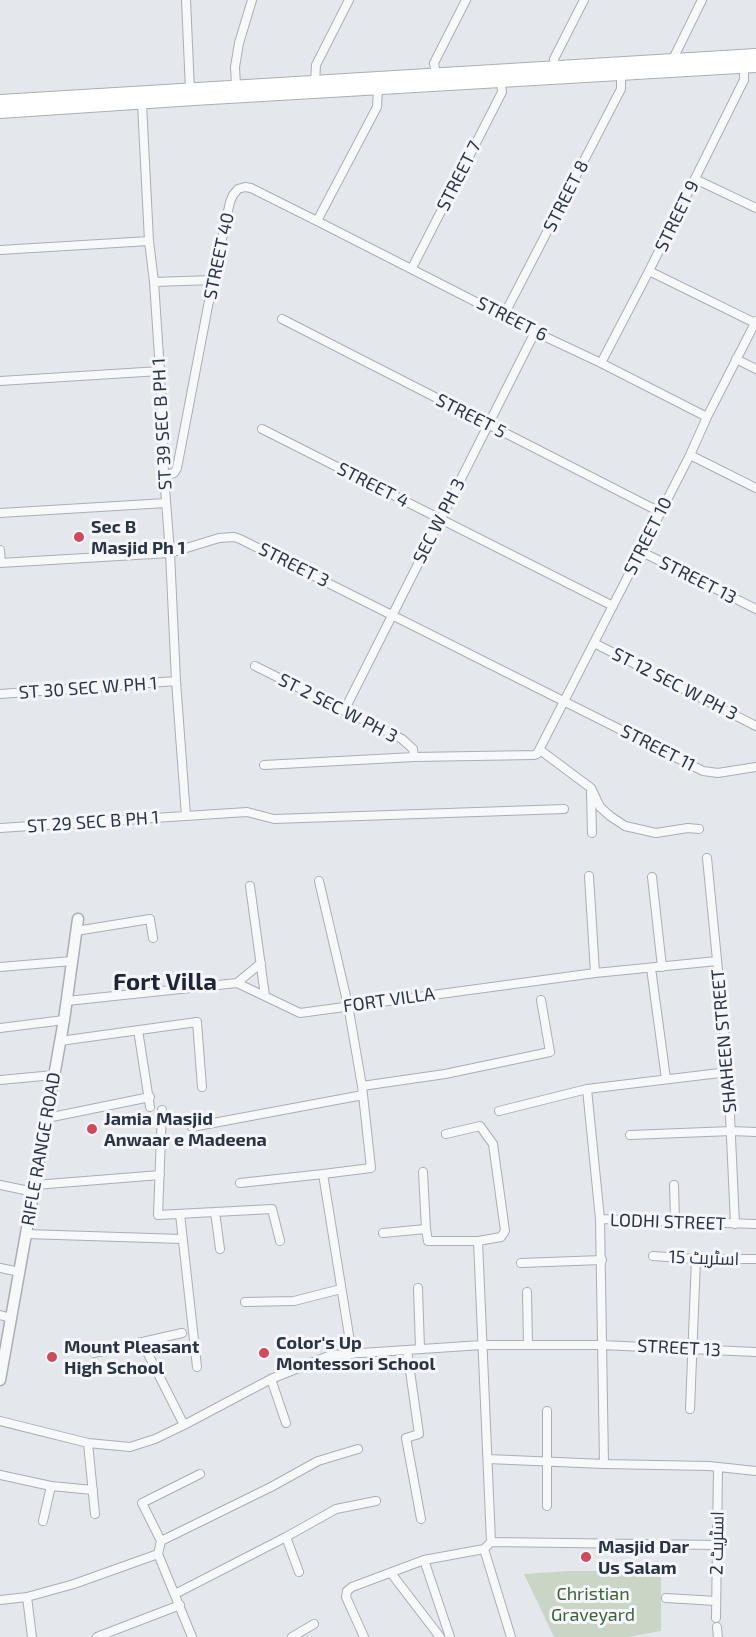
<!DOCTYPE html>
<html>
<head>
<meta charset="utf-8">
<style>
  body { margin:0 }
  canvas { display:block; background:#e4e7ec }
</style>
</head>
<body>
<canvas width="756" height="1637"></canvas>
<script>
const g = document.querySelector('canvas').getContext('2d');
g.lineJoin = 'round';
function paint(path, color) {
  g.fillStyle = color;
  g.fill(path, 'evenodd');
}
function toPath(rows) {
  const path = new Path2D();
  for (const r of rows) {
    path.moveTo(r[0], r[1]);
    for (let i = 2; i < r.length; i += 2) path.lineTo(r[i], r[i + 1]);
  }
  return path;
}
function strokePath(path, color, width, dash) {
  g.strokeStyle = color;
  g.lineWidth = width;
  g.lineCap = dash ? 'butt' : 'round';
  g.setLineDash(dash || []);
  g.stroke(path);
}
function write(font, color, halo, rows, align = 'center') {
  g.font = font + ' "Exo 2",Cairo,sans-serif';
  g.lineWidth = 6;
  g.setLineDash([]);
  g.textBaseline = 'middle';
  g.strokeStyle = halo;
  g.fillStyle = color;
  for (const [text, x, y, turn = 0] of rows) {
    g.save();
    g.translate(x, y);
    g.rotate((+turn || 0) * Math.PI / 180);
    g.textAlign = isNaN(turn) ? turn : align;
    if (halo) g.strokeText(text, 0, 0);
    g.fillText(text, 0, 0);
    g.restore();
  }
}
paint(toPath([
  [569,1571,661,1571,661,1631,628,1637,554,1637,524,1574]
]), '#c9d6c5');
const minor = toPath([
  [186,0,190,90],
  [673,59,702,0],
  [555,66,554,59,584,0],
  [436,75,434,63,466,0],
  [315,82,316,65,349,0],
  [236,86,235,67,239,43,252,0],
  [142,104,149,241,154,282,160,371,164,475,170,553,176,681,186,816],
  [695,179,756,208],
  [317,221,377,107,378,88],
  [0,250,149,241],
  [412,268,500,96,502,92,501,82],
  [649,271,755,323],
  [154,282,213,280],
  [504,315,621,89,621,75],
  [282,319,660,512],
  [736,359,756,369],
  [601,363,649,271,744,80,744,67],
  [0,381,160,371],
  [262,429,613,606],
  [690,455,756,488],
  [164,475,174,473,177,468,213,280,230,202,233,195,238,189,245,187,251,188,317,221,535,332,601,363,707,417],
  [0,513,166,503],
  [0,550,1,563],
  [640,551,756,609],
  [0,563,170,553,219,538,234,537,240,539,703,771,718,773,756,767],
  [594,643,756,726],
  [255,666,402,739,413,749,414,757],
  [0,694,176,681],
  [344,711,535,332],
  [540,750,591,788,600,807,610,816,625,826,656,833,688,828,699,829],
  [264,765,414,757,534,755,537,754,690,455,707,417,756,321],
  [591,792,592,833],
  [0,828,247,812,274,819,564,809],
  [707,858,728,1072,735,1224],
  [589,876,595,973],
  [652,877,662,967],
  [319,881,348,1005,362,1086,371,1168,323,1174,352,1354],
  [250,886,265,996],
  [76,931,150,919,153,938],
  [0,967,72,961],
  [651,968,666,1079],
  [237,983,261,963],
  [67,1001,237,983,300,1013,595,973,717,961],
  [0,1028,64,1020],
  [138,1030,150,1107],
  [60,1041,197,1022,202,1087],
  [0,1080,54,1075],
  [362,1086,445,1074,550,1052,541,1000],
  [587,1089,600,1219,604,1464],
  [162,1110,158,1215,272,1209,280,1241],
  [499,1111,587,1089,728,1072],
  [47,1118,150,1097],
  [192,1127,363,1095],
  [630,1135,732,1131,756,1132],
  [423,1172,426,1229,428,1241,478,1241],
  [240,1183,323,1174],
  [0,1185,34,1192],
  [35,1185,160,1175],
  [674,1185,675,1221],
  [215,1212,220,1249],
  [180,1214,197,1367],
  [600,1219,756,1224],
  [383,1233,426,1229],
  [26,1234,182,1239],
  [653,1256,696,1259,756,1259],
  [521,1263,602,1260],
  [0,1268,20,1272],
  [418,1288,420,1349],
  [527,1292,528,1345],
  [245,1302,294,1301,341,1289],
  [0,1315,11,1318],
  [142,1342,184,1425],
  [407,1350,419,1434,406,1438,421,1519],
  [94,1353,182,1333],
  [271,1379,286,1423],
  [690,1409,696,1259],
  [547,1411,547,1506],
  [0,1421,88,1443,130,1447,155,1439,184,1425,271,1379,331,1355,482,1345,601,1345,756,1352],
  [88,1443,95,1514],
  [488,1459,604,1464,709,1466,756,1471],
  [0,1475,51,1486,93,1490],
  [43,1521,51,1486],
  [286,1537,299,1572],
  [161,1541,142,1503,200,1474],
  [491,1542,717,1545],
  [484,1549,511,1637],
  [424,1560,450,1637],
  [391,1573,440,1637],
  [175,1594,286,1537,336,1509,376,1501],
  [27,1597,32,1637],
  [666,1598,716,1601],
  [0,1600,27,1597,74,1584,158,1554],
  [716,1618,718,1467],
  [717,1627,718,1637],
  [97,1637,180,1605],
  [192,1637,158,1554,161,1541,271,1487,318,1461,358,1449],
  [292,1637,314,1624],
  [364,1637,346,1597,347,1591,352,1587,424,1560,484,1549,491,1542,478,1241,501,1237,505,1231,493,1144,480,1126,446,1134]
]);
const tertiary = toPath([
  [0,1380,64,1020,78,919]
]);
const secondary = toPath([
  [0,101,756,55],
  [0,112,194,99,756,66]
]);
strokePath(minor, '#a9aeb7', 10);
strokePath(tertiary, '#a9aeb7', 13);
strokePath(secondary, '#a9aeb7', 14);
strokePath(minor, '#f7f8fa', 8);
strokePath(tertiary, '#f7f8fa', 10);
strokePath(secondary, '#fff', 12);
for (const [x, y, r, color] of [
  [79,537,6,"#d1495b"],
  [92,1129,6,"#d1495b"],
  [264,1353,6,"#d1495b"],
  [52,1357,6,"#d1495b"],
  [586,1557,6,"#d1495b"]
]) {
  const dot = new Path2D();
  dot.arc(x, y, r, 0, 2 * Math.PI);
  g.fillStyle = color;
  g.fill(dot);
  strokePath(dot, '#f4f6f9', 2);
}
write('18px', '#2b3445', '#f4f6f9', [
  ["STREET 7",459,176,-63],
  ["STREET 8",566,196,-63],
  ["STREET 9",677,216,-64],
  ["STREET 40",219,256,-78],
  ["STREET 6",512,319,27],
  ["STREET 5",471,416,27],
  ["ST 39 SEC B PH 1",162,424,-93],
  ["STREET 4",373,485,27],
  ["SEC W PH 3",439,521,-63],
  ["STREET 10",648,536,-63],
  ["STREET 3",294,565,27],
  ["STREET 13",698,580,27],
  ["ST 12 SEC W PH 3",675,684,27],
  ["ST 30 SEC W PH 1",88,688,-4],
  ["ST 2 SEC W PH 3",338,708,27],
  ["STREET 11",658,748,27],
  ["ST 29 SEC B PH 1",93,822,-4],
  ["FORT VILLA",389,1000,-8],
  ["SHAHEEN STREET",724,1041,-95],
  ["RIFLE RANGE ROAD",41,1149,-80],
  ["LODHI STREET",668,1222,2],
  ["اسٹریٹ 15",704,1258,2],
  ["STREET 13",679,1348,3],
  ["اسٹریٹ 2",717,1543,-89]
]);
write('bold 18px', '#2b3445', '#f4f6f9', [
  ["Sec B",91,527],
  ["Masjid Ph 1",91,548],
  ["Jamia Masjid",104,1119],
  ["Anwaar e Madeena",104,1140],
  ["Color's Up",276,1343],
  ["Montessori School",276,1364],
  ["Mount Pleasant",64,1347],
  ["High School",64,1368],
  ["Masjid Dar",598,1547],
  ["Us Salam",598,1568]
], 'left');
write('18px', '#3f6138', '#f4f6f9', [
  ["Christian",593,1594],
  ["Graveyard",593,1615]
]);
write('bold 24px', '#1d2536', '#f4f6f9', [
  ["Fort Villa",165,982]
]);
</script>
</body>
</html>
